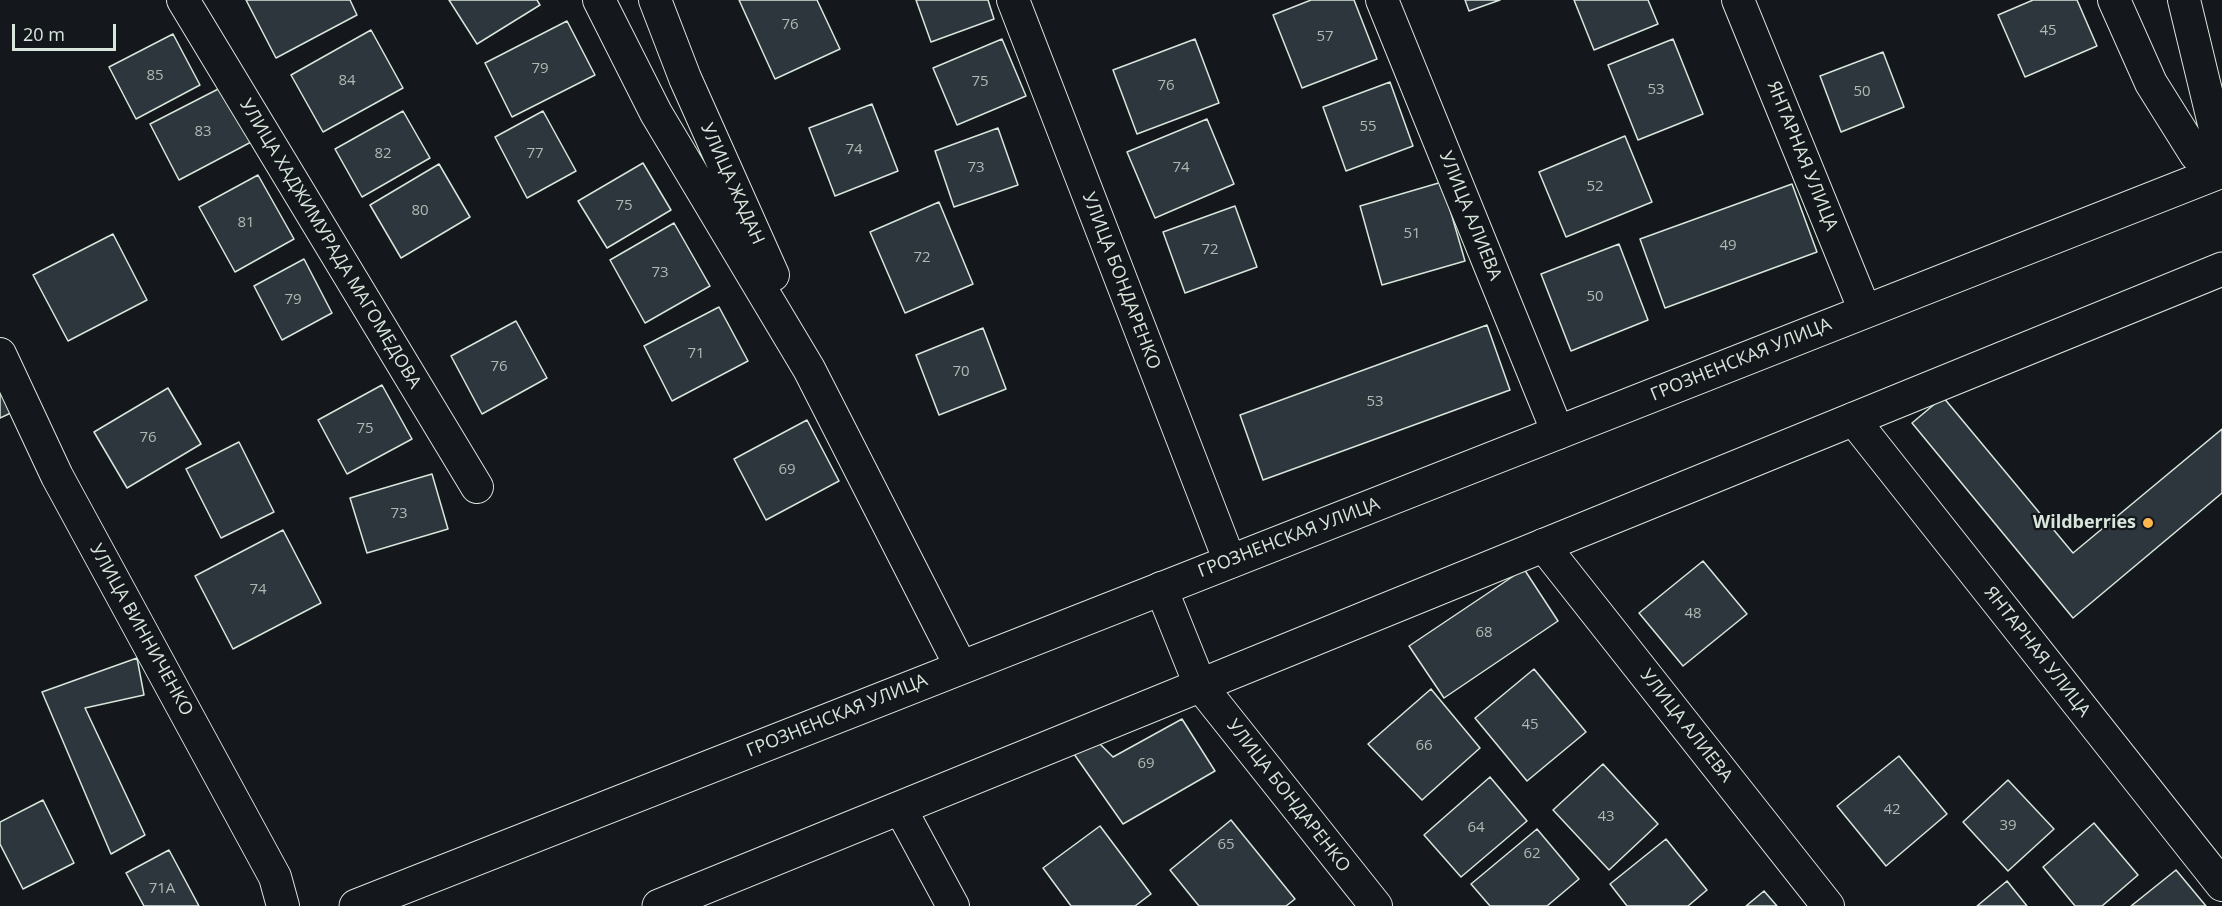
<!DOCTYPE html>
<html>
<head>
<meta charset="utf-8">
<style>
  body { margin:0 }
  #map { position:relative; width:2222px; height:906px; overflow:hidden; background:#14181c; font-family:"Open Sans",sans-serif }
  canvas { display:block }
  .scale { position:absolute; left:12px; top:24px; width:104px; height:27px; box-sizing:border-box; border:3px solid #d8e6dc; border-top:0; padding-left:8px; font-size:18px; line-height:21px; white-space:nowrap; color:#d8e6dc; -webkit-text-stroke:4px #14181c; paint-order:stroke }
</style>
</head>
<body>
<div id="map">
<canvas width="2222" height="906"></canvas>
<div class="scale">20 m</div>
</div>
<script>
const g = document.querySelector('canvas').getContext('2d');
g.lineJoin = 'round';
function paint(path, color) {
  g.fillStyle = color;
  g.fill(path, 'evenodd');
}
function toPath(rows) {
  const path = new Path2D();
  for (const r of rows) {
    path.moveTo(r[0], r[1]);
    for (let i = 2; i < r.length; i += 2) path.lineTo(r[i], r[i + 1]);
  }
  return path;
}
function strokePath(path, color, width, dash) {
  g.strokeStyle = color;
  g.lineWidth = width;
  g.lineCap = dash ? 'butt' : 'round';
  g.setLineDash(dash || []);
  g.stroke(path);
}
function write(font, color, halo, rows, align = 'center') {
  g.font = font + ' "Open Sans",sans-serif';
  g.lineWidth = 4.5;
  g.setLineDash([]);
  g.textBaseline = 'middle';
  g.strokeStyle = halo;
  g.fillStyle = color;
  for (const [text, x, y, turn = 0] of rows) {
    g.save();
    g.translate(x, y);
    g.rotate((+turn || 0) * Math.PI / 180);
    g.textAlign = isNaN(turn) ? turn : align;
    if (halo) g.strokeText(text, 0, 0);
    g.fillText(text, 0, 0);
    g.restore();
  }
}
const building = toPath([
  [246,0,350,0,357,15,276,58,246,0],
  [449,0,537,0,540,5,477,44,449,0],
  [739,0,817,0,840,49,775,79,739,0],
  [916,0,988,0,994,19,931,42,916,0],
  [1311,0,1354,0,1377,59,1302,88,1273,15,1311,0],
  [1465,0,1500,0,1469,11,1465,0],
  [1574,0,1648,0,1658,24,1594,50,1574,0],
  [2033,0,2077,0,2097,46,2025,77,1998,15,2033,0],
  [567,21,595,75,512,117,485,63,567,21],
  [371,30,403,88,323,132,291,75,371,30],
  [173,34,200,85,136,119,109,67,173,34],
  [1002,39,1026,96,957,125,933,68,1002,39],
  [1195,39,1219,103,1137,134,1113,70,1195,39],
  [1673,39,1703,114,1638,140,1608,65,1673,39],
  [1883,52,1904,107,1841,132,1820,76,1883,52],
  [1390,82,1413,146,1346,171,1323,107,1390,82],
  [226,85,255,140,179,180,150,124,226,85],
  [872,104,898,171,835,196,809,128,872,104],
  [403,111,430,158,362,197,335,149,403,111],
  [543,111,576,171,527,198,495,137,543,111],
  [1207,119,1234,184,1155,218,1127,152,1207,119],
  [998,128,1018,185,954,207,935,151,998,128],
  [1625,136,1652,202,1566,237,1539,172,1625,136],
  [643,163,671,210,607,248,578,201,643,163],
  [439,164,470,217,401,258,370,205,439,164],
  [258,175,294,239,235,272,199,207,258,175],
  [1442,182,1465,261,1382,285,1360,206,1442,182],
  [1792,184,1817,252,1665,308,1640,239,1792,184],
  [939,202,973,284,905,313,870,232,939,202],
  [1235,206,1257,267,1185,293,1163,232,1235,206],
  [674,223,710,286,645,323,610,260,674,223],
  [113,234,147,300,68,341,33,275,113,234],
  [1619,244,1648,320,1571,351,1541,274,1619,244],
  [304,259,332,313,282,340,254,286,304,259],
  [719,307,748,361,672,401,644,346,719,307],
  [516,321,547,378,482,414,451,356,516,321],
  [1487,325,1510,390,1263,480,1240,415,1487,325],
  [983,328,1006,389,939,415,916,355,983,328],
  [0,381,15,411,0,418,0,381],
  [382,385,412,439,347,474,318,420,382,385],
  [168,388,201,444,127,488,94,432,168,388],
  [1943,397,2073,553,2222,429,2222,493,2073,618,1912,423,1943,397],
  [807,420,839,481,766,520,734,459,807,420],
  [239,442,274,512,221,538,186,469,239,442],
  [432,474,448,529,367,553,350,498,432,474],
  [283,530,321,603,233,649,195,576,283,530],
  [1703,561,1747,614,1683,666,1639,613,1703,561],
  [1524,569,1558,621,1444,698,1409,646,1524,569],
  [137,658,144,695,85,708,145,835,111,854,42,692,137,658],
  [1534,669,1586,732,1527,781,1475,718,1534,669],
  [1431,689,1480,748,1422,800,1368,744,1431,689],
  [1182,719,1215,771,1123,824,1074,754,1099,743,1113,757,1182,719],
  [1899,756,1947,814,1886,866,1837,806,1899,756],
  [1603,764,1658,824,1609,870,1553,810,1603,764],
  [1490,777,1527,821,1461,877,1424,835,1490,777],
  [2008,780,2054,829,2008,871,1963,822,2008,780],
  [43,800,74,863,23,889,0,844,0,822,43,800],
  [1231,820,1295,899,1286,906,1199,906,1170,870,1231,820],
  [2094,823,2138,875,2102,906,2075,906,2043,867,2094,823],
  [1100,826,1151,894,1135,906,1071,906,1043,868,1100,826],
  [1537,829,1579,879,1547,906,1490,906,1471,884,1537,829],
  [1666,839,1707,890,1688,906,1627,906,1610,884,1666,839],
  [169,850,199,906,144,906,126,873,169,850],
  [2176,870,2206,906,2131,906,2176,870],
  [2007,881,2027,906,1977,906,2007,881],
  [1764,891,1777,906,1746,906,1764,891]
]);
paint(building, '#2c363c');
strokePath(building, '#d8e6dc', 1.5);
const minor = toPath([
  [183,0,477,487],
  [599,0,656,113,809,369,961,667],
  [655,0,685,78,773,275],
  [1013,0,1230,562],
  [1382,0,1558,433],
  [1738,0,1865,311],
  [2114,0,2151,83,2196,155,2222,168],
  [2184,0,2222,157],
  [0,354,57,476,275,877,283,906],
  [1853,419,2222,885],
  [1543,545,1828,906],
  [1161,588,1200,685,1376,906],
  [900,808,953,906]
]);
const tertiary = toPath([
  [356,906,2222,171],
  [659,906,2222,269]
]);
strokePath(minor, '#d8e6dc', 34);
strokePath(tertiary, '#d8e6dc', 35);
strokePath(minor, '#14181c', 32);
strokePath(tertiary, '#14181c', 33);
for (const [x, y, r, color] of [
  [2148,523,6,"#ffb74d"]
]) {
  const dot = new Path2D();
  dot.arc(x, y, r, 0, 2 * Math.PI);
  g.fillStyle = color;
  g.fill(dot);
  strokePath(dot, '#14181c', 2);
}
write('15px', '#adbab4', null, [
  ["76",790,25],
  ["45",2048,31],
  ["57",1325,37],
  ["79",540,69],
  ["85",155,76],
  ["84",347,81],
  ["75",980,82],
  ["76",1166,86],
  ["53",1656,90],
  ["50",1862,92],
  ["55",1368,127],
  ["83",203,132],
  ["74",854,150],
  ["82",383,154],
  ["77",535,154],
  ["73",976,168],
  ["74",1181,168],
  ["52",1595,187],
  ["75",624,206],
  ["80",420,211],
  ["81",246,223],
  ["51",1412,234],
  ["49",1728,246],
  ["72",1210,250],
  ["72",922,258],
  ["73",660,273],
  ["50",1595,297],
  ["79",293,300],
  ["71",696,354],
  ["76",499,367],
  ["70",961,372],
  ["53",1375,402],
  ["75",365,429],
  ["76",148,438],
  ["69",787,470],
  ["73",399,514],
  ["74",258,590],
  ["48",1693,614],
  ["68",1484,633],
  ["45",1530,725],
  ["66",1424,746],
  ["69",1146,764],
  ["42",1892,810],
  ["43",1606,817],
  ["39",2008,826],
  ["64",1476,828],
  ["65",1226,845],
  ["62",1532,854],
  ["71А",162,889]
]);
write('18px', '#d8e6dc', '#14181c', [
  ["ЯНТАРНАЯ УЛИЦА",1802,156,68],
  ["УЛИЦА ЖАДАН",732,184,66],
  ["УЛИЦА АЛИЕВА",1470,216,68],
  ["УЛИЦА ХАДЖИМУРАДА МАГОМЕДОВА",330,244,59],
  ["УЛИЦА БОНДАРЕНКО",1121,281,69],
  ["ГРОЗНЕНСКАЯ УЛИЦА",1741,360,-22],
  ["ГРОЗНЕНСКАЯ УЛИЦА",1289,538,-21],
  ["УЛИЦА ВИННИЧЕНКО",141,630,61],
  ["ЯНТАРНАЯ УЛИЦА",2037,652,52],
  ["ГРОЗНЕНСКАЯ УЛИЦА",837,716,-22],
  ["УЛИЦА АЛИЕВА",1686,726,52],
  ["УЛИЦА БОНДАРЕНКО",1288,796,52]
]);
write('bold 18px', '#d8e6dc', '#14181c', [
  ["Wildberries",2136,523]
], 'right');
</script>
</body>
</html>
